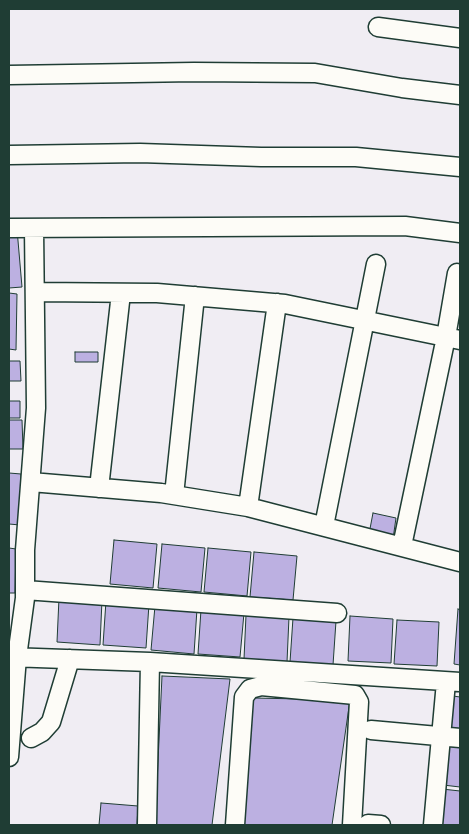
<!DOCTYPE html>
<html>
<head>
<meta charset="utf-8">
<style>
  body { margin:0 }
  #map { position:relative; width:469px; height:834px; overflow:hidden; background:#f0edf3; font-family:Sriracha,sans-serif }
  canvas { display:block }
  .frame { position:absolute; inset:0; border:10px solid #1f3d34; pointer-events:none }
</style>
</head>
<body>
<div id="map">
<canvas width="469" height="834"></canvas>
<div class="frame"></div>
</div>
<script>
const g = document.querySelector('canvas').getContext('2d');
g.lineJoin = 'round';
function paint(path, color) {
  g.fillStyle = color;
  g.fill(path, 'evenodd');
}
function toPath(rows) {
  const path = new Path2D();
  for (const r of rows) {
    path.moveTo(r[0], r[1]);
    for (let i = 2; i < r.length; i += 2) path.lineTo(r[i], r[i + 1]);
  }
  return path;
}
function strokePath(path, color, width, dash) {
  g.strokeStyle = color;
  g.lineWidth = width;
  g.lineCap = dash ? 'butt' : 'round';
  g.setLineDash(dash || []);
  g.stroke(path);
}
const building = toPath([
  [17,229,22,287,9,288,9,230,17,229],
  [9,293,17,294,16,350,9,349,9,293],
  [75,352,98,352,98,362,75,362,75,352],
  [9,361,20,361,21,381,9,381,9,361],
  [9,401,20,401,20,418,9,418,9,401],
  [9,420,22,420,23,449,9,449,9,420],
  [9,473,21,474,20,525,9,524,9,473],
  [373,513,396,518,393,539,369,534,373,513],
  [114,540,157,544,153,588,110,584,114,540],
  [162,544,205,548,201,592,158,588,162,544],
  [9,548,16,549,15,593,9,593,9,548],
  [208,548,251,552,247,596,204,592,208,548],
  [254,552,297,556,293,600,250,597,254,552],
  [59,598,102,600,100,645,57,642,59,598],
  [106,601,149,604,146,648,103,645,106,601],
  [155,606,197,609,194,654,151,650,155,606],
  [458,609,460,610,460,665,454,664,458,609],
  [201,610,244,613,240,657,198,654,201,610],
  [246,615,289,617,287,662,244,659,246,615],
  [350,616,393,619,391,663,348,661,350,616],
  [293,618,336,621,333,665,290,662,293,618],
  [397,620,439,622,437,666,394,664,397,620],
  [162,676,230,679,212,825,155,825,162,676],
  [453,696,460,697,460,733,449,732,453,696],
  [253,698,350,700,332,825,240,825,253,698],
  [446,744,460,746,460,787,443,785,446,744],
  [442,789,460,791,460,825,439,825,442,789],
  [101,803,138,806,137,825,99,825,101,803]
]);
paint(building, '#bcb0e1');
strokePath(building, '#1f3d34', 1);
const minor = toPath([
  [378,27,460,38],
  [9,75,194,72,315,73,402,88,460,95],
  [9,155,140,153,261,157,356,157,460,167],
  [9,228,405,226,460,233],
  [35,292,157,293,285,304,460,340],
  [31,482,161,493,248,507,460,562],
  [99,488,121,293],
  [174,495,195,296],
  [248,507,277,303],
  [324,526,376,264],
  [402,546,446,337,457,273],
  [25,590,337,613],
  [9,657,150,662,460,682],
  [371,730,460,738],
  [31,738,42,732,51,722,70,659],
  [9,757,17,657,25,598,25,550,36,408,34,228],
  [368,824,381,825],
  [147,825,150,662],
  [235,825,244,697,250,689,261,686,355,695,359,702,352,825],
  [433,825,446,682]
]);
strokePath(minor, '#1f3d34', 21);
strokePath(minor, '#fdfcf7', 18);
</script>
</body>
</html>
